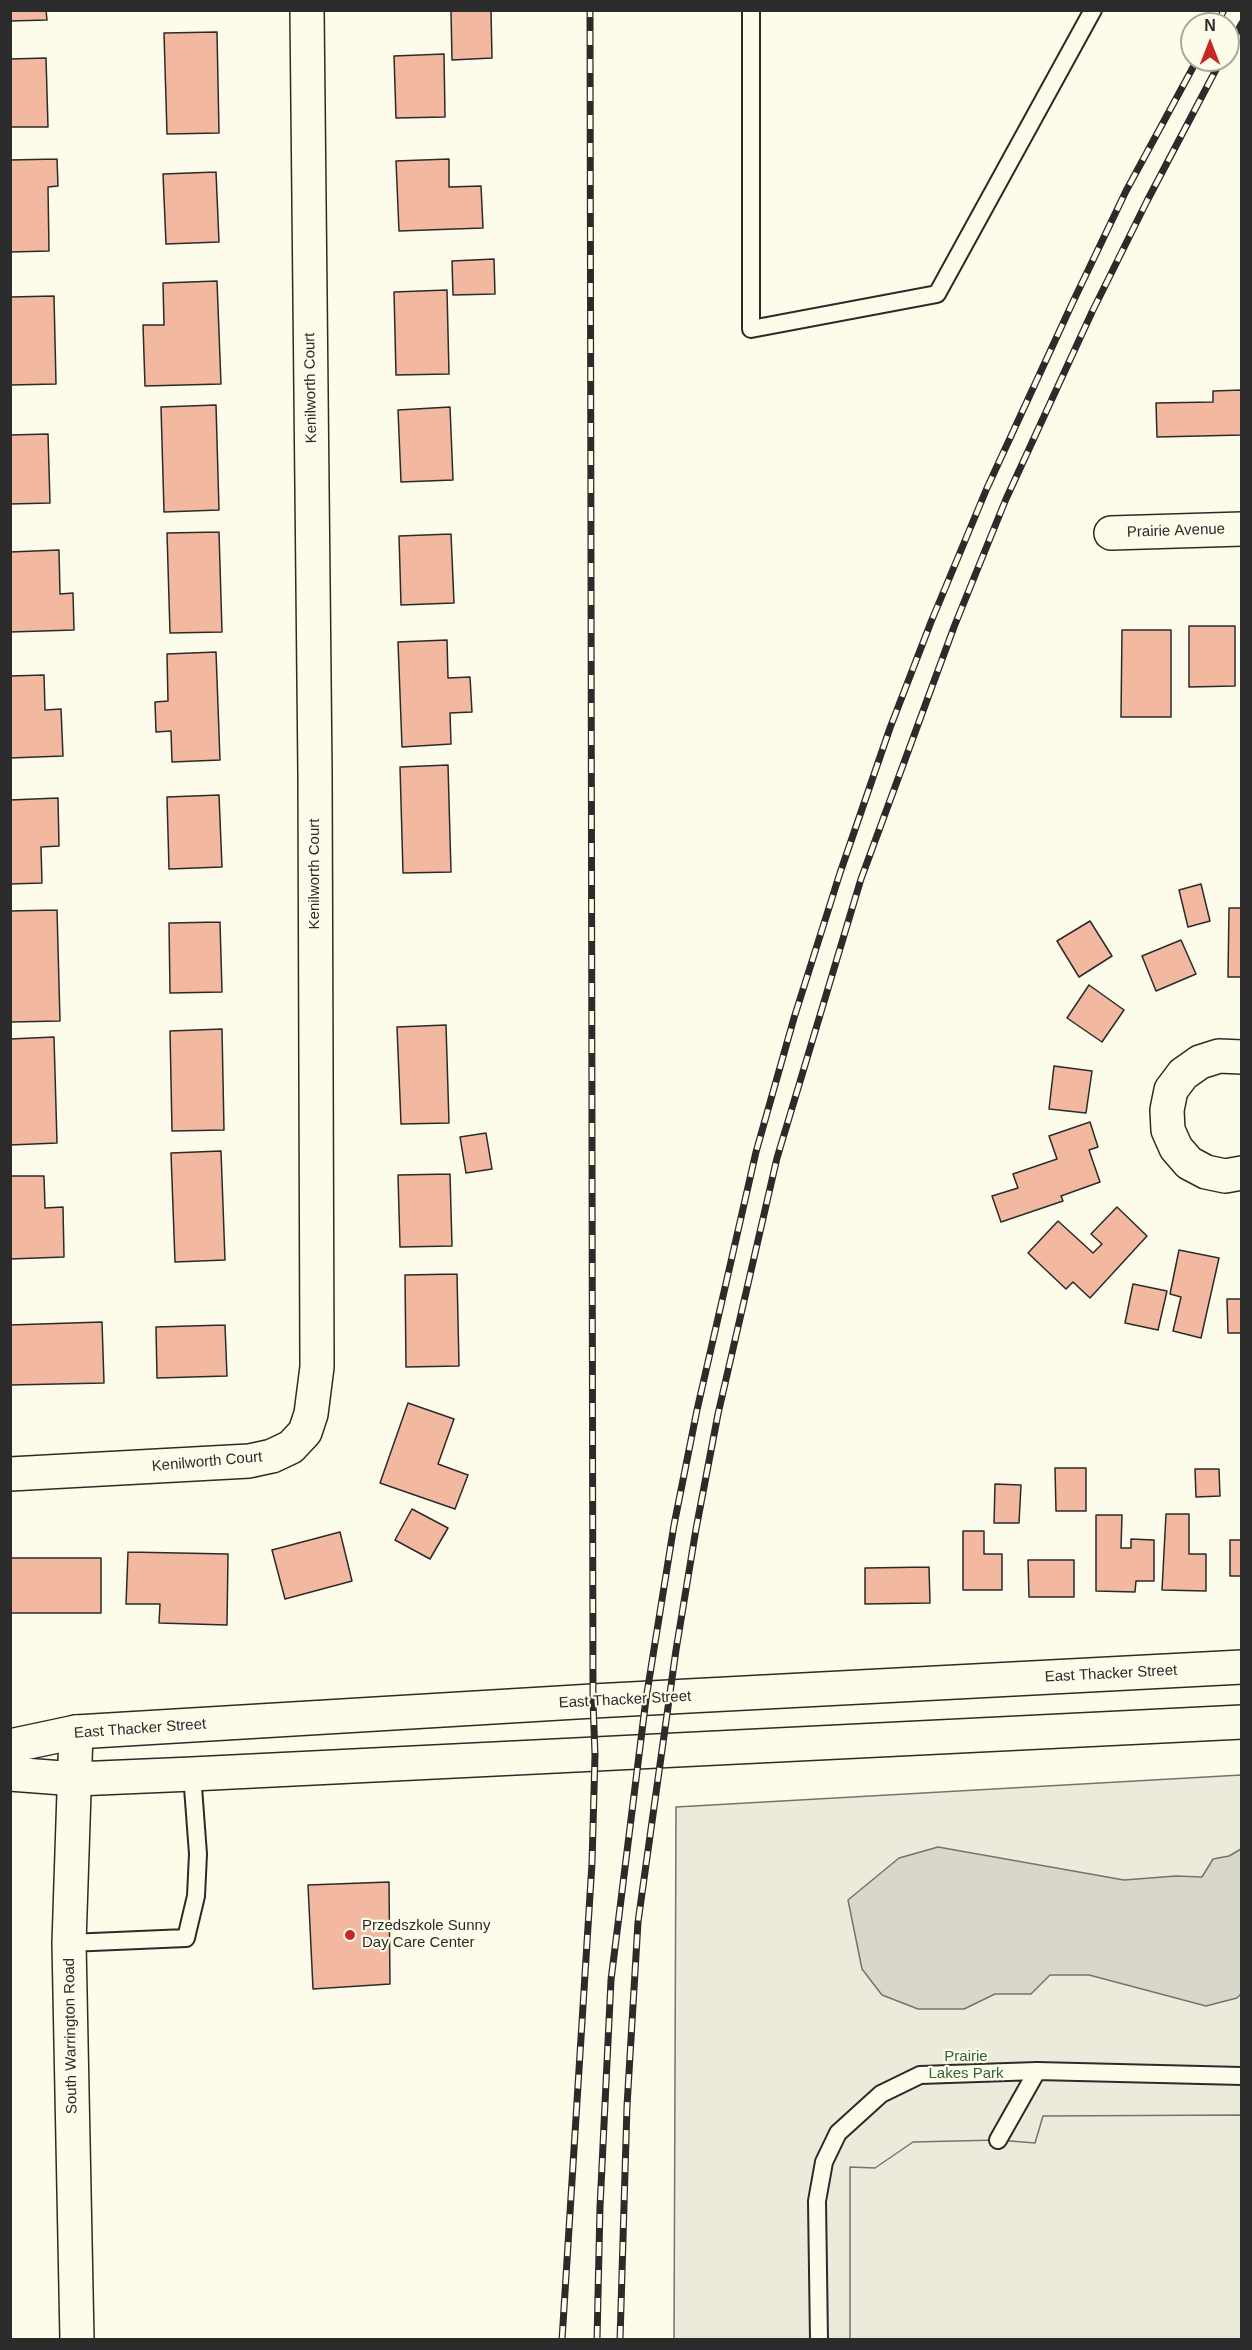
<!DOCTYPE html>
<html>
<head>
<meta charset="utf-8">
<style>
  body { margin:0 }
  #map { position:relative; width:1252px; height:2350px; overflow:hidden; background:#fdfbea; font-family:Helvetica,sans-serif }
  canvas { display:block }
  .frame { position:absolute; inset:0; border:12px solid #2b2b2b; pointer-events:none }
  .north { position:absolute; left:1180px; top:12px; width:60px; height:60px; box-sizing:border-box; background:#fdfbea; border:2px solid #a9a89e; border-radius:50%; rotate:0deg; font-size:16px; font-weight:700; line-height:24px; text-align:center; color:#2b2b2b }
  .north::after { content:''; display:block; margin:auto; width:21px; height:27px; background:#c62828; clip-path:polygon(50% 0,100% 100%,50% 72%,0 100%) }
</style>
</head>
<body>
<div id="map">
<canvas width="1252" height="2350"></canvas>
<div class="frame"></div>
<div class="north">N</div>
</div>
<script>
const g = document.querySelector('canvas').getContext('2d');
g.lineJoin = 'round';
function paint(path, color) {
  g.fillStyle = color;
  g.fill(path, 'evenodd');
}
function toPath(rows) {
  const path = new Path2D();
  for (const r of rows) {
    path.moveTo(r[0], r[1]);
    for (let i = 2; i < r.length; i += 2) path.lineTo(r[i], r[i + 1]);
  }
  return path;
}
function strokePath(path, color, width, dash) {
  g.strokeStyle = color;
  g.lineWidth = width;
  g.lineCap = dash ? 'butt' : 'round';
  g.setLineDash(dash || []);
  g.stroke(path);
}
function write(font, color, halo, rows, align = 'center') {
  g.font = font + ' Helvetica,sans-serif';
  g.lineWidth = 4.5;
  g.setLineDash([]);
  g.textBaseline = 'middle';
  g.strokeStyle = halo;
  g.fillStyle = color;
  for (const [text, x, y, turn = 0] of rows) {
    g.save();
    g.translate(x, y);
    g.rotate((+turn || 0) * Math.PI / 180);
    g.textAlign = isNaN(turn) ? turn : align;
    if (halo) g.strokeText(text, 0, 0);
    g.fillText(text, 0, 0);
    g.restore();
  }
}
const green = toPath([
  [1241,1775,1241,2339,674,2340,676,1807,1241,1775]
]);
paint(green, '#ecebdb');
strokePath(green, '#74746e', 1.5);
const parking = toPath([
  [1241,2115,1241,2339,850,2339,850,2167,875,2168,913,2142,998,2140,1035,2143,1043,2116,1241,2115]
]);
paint(parking, '#eceadb');
strokePath(parking, '#74746e', 1.5);
const water = toPath([
  [938,1847,1124,1880,1176,1876,1202,1877,1213,1859,1229,1856,1241,1849,1241,1994,1237,1998,1206,2006,1089,1975,1050,1975,1031,1994,995,1994,964,2009,918,2009,882,1995,862,1969,848,1900,899,1858,938,1847]
]);
paint(water, '#d8d7c9');
strokePath(water, '#74746e', 1.5);
const building = toPath([
  [10,10,46,10,47,20,10,21,10,10],
  [491,10,492,58,452,60,451,11,491,10],
  [217,32,219,133,167,134,164,33,217,32],
  [444,54,445,117,396,118,394,56,444,54],
  [46,58,48,127,10,127,10,59,46,58],
  [57,159,58,186,48,187,49,251,10,252,10,160,57,159],
  [449,159,449,187,481,186,483,228,399,231,396,161,449,159],
  [216,172,219,242,166,244,163,174,216,172],
  [494,259,495,294,453,295,452,261,494,259],
  [217,281,221,384,145,386,143,325,164,325,163,283,217,281],
  [447,290,449,374,396,375,394,292,447,290],
  [54,296,56,384,10,385,10,297,54,296],
  [1242,390,1242,435,1157,437,1156,403,1213,402,1213,391,1242,390],
  [216,405,219,510,164,512,161,407,216,405],
  [450,407,453,480,401,482,398,410,450,407],
  [48,434,50,503,10,504,10,435,48,434],
  [219,532,222,632,170,633,167,533,219,532],
  [451,534,454,603,401,605,399,536,451,534],
  [59,550,60,594,73,593,74,630,10,632,10,552,59,550],
  [1189,626,1235,626,1235,686,1189,687,1189,626],
  [1122,630,1171,630,1171,717,1121,717,1122,630],
  [447,640,448,678,470,677,472,712,450,713,451,744,402,747,398,642,447,640],
  [216,652,220,760,172,762,171,731,156,732,155,702,168,701,167,654,216,652],
  [44,675,45,710,61,709,63,756,10,758,10,676,44,675],
  [448,765,451,872,403,873,400,767,448,765],
  [219,795,222,867,169,869,167,797,219,795],
  [58,798,59,846,41,847,42,883,10,884,10,800,58,798],
  [1201,884,1210,921,1188,927,1179,890,1201,884],
  [1229,908,1242,908,1242,977,1228,977,1229,908],
  [57,910,60,1021,10,1022,10,911,57,910],
  [1090,921,1112,956,1079,977,1057,941,1090,921],
  [220,922,222,992,170,993,169,923,220,922],
  [1181,940,1196,974,1156,991,1142,956,1181,940],
  [1089,985,1124,1010,1102,1042,1067,1018,1089,985],
  [446,1025,449,1123,401,1124,397,1027,446,1025],
  [222,1029,224,1130,172,1131,170,1031,222,1029],
  [54,1037,57,1143,10,1145,10,1039,54,1037],
  [1054,1066,1092,1071,1086,1113,1049,1109,1054,1066],
  [1090,1122,1098,1147,1089,1150,1100,1182,1061,1196,1063,1201,1001,1222,992,1196,1018,1188,1013,1174,1057,1159,1049,1136,1090,1122],
  [486,1133,492,1169,466,1173,460,1137,486,1133],
  [221,1151,225,1260,175,1262,171,1153,221,1151],
  [450,1174,452,1246,400,1247,398,1175,450,1174],
  [10,1176,44,1176,45,1208,63,1207,64,1257,10,1259,10,1176],
  [1117,1207,1147,1236,1090,1298,1073,1282,1066,1289,1028,1253,1058,1221,1093,1253,1102,1244,1091,1234,1117,1207],
  [1179,1250,1219,1258,1201,1338,1173,1331,1181,1297,1170,1294,1179,1250],
  [457,1274,459,1366,406,1367,405,1275,457,1274],
  [1133,1284,1167,1291,1158,1330,1125,1323,1133,1284],
  [1227,1299,1242,1299,1242,1333,1228,1333,1227,1299],
  [102,1322,104,1383,10,1385,10,1325,102,1322],
  [225,1325,227,1376,157,1378,156,1327,225,1325],
  [408,1403,454,1419,438,1464,468,1475,455,1509,380,1483,408,1403],
  [1055,1468,1086,1468,1086,1511,1056,1511,1055,1468],
  [1195,1469,1219,1469,1220,1496,1196,1497,1195,1469],
  [995,1484,1021,1485,1019,1523,994,1523,995,1484],
  [412,1509,448,1528,430,1559,395,1540,412,1509],
  [1166,1514,1189,1514,1189,1554,1206,1554,1206,1591,1162,1590,1166,1514],
  [1096,1515,1122,1515,1121,1548,1131,1548,1131,1539,1154,1540,1154,1581,1136,1581,1135,1592,1096,1591,1096,1515],
  [963,1531,984,1531,984,1554,1002,1554,1002,1590,963,1590,963,1531],
  [340,1532,352,1581,285,1599,272,1550,340,1532],
  [1230,1540,1242,1540,1242,1576,1230,1576,1230,1540],
  [128,1552,228,1554,227,1625,159,1623,160,1604,126,1604,128,1552],
  [10,1558,101,1558,101,1613,10,1613,10,1558],
  [1028,1560,1074,1560,1074,1597,1029,1597,1028,1560],
  [929,1567,930,1603,865,1604,865,1568,929,1567],
  [389,1882,390,1984,313,1989,308,1885,389,1882]
]);
paint(building, '#f2b8a0');
strokePath(building, '#2b2b2b', 1.5);
const service = toPath([
  [751,10,751,329,937,294,1093,10],
  [69,1943,186,1938,196,1896,198,1854,192,1774],
  [998,2140,1037,2071],
  [819,2340,817,2201,824,2162,838,2133,881,2094,920,2075,1037,2071,1242,2076]
]);
const minor = toPath([
  [1111,533,1242,529],
  [1242,1057,1219,1056,1200,1062,1183,1074,1171,1090,1167,1110,1168,1130,1176,1148,1189,1163,1206,1172,1225,1176,1242,1173],
  [10,1474,249,1461,272,1456,291,1447,305,1432,311,1414,317,1367,315,774,307,10],
  [76,1732,69,1943,77,2340]
]);
const secondary = toPath([
  [10,1746,76,1732,593,1701,1242,1667],
  [10,1774,76,1779,192,1774,1242,1722]
]);
strokePath(service, '#2b2b2b', 20);
strokePath(minor, '#2b2b2b', 36);
strokePath(secondary, '#2b2b2b', 36);
strokePath(service, '#fdfbea', 16);
strokePath(minor, '#fdfbea', 33);
strokePath(secondary, '#fdfbea', 33);
const rail = toPath([
  [1217,24,1224,10],
  [1228,48,1242,23],
  [562,2340,592,1863,595,1755,593,1701,590,10],
  [597,2340,600,2207,611,1980,646,1699,674,1525,697,1410,756,1152,794,1018,840,873,890,728,931,622,987,488,1071,306,1126,191,1197,60],
  [620,2340,627,2106,638,1922,676,1650,696,1529,718,1414,777,1158,861,879,954,627,1006,499,1092,312,1147,201,1221,60]
]);
strokePath(rail, '#2b2b2b', 7);
strokePath(rail, '#fdfbea', 4.5, [14]);
for (const [x, y, r, color] of [
  [350,1935,6,"#c62828"]
]) {
  const dot = new Path2D();
  dot.arc(x, y, r, 0, 2 * Math.PI);
  g.fillStyle = color;
  g.fill(dot);
  strokePath(dot, '#fdfbea', 2);
}
write('15px', '#2b2b2b', '#fdfbea', [
  ["Kenilworth Court",311,388,-91],
  ["Prairie Avenue",1176,531,-2],
  ["Kenilworth Court",315,874,-90],
  ["Kenilworth Court",207,1462,-5],
  ["East Thacker Street",1111,1674,-3],
  ["East Thacker Street",625,1700,-3],
  ["East Thacker Street",140,1729,-4],
  ["South Warrington Road",71,2036,-91]
]);
write('15px', '#2b2b2b', '#fdfbea', [
  ["Przedszkole Sunny",362,1926],
  ["Day Care Center",362,1943]
], 'left');
write('15px', '#34623c', '#fdfbea', [
  ["Prairie",966,2057],
  ["Lakes Park",966,2074]
]);
</script>
</body>
</html>
